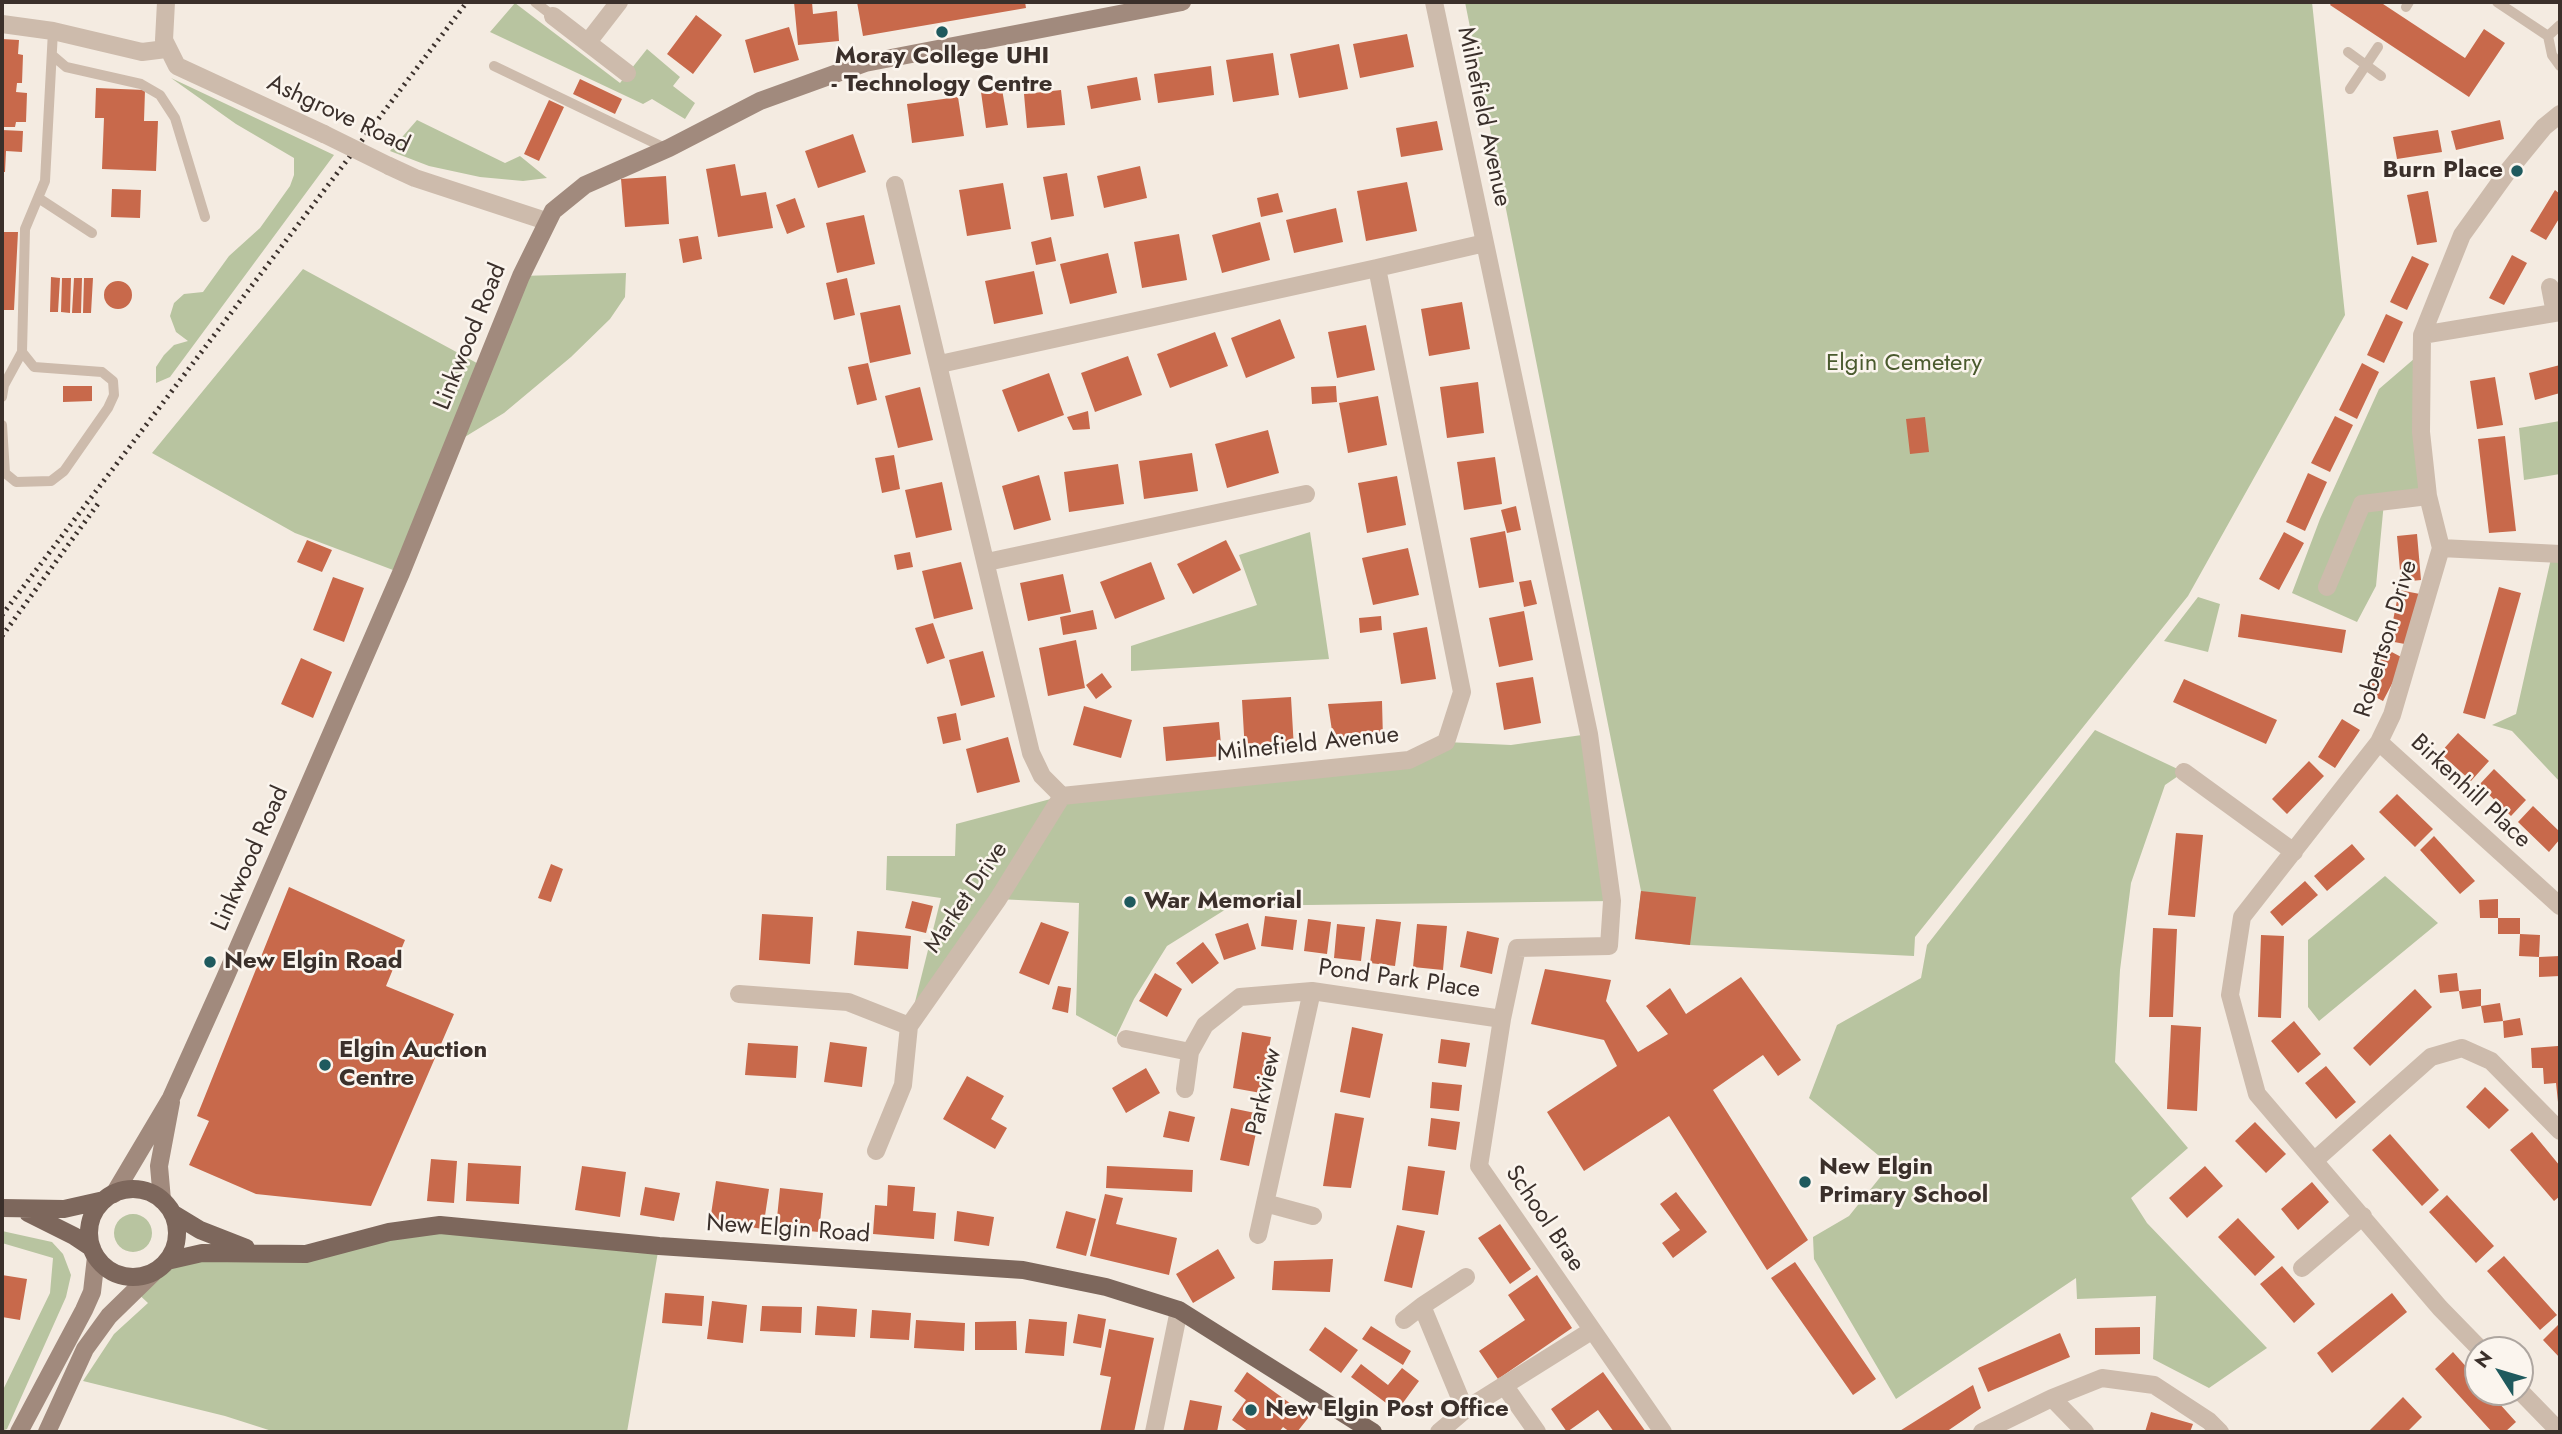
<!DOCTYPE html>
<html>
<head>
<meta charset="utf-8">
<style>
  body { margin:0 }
  #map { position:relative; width:2562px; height:1434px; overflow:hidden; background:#f4ebe1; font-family:Jost,sans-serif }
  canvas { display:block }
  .frame { position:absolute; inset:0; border:4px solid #3b302b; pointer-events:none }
  .north { position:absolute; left:2464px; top:1336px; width:70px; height:70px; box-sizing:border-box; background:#fbf5ee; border:2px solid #aea6a0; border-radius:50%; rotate:307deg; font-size:19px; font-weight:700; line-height:28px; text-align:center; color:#3b302b }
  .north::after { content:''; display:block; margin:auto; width:24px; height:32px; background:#1f5a5e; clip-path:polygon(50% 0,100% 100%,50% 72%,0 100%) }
</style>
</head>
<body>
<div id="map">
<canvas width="2562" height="1434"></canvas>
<div class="frame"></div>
<div class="north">N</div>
</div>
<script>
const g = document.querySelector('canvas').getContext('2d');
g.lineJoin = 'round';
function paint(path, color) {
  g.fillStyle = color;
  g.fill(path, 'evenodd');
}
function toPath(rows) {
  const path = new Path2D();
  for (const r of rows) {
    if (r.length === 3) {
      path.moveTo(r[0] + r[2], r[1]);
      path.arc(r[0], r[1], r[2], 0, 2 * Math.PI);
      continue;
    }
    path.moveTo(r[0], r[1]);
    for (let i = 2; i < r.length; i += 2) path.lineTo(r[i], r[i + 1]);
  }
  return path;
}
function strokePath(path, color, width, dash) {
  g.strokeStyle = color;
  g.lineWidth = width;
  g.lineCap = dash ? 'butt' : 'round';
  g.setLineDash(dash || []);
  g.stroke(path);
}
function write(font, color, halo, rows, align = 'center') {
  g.font = font + ' Jost,sans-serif';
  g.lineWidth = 5;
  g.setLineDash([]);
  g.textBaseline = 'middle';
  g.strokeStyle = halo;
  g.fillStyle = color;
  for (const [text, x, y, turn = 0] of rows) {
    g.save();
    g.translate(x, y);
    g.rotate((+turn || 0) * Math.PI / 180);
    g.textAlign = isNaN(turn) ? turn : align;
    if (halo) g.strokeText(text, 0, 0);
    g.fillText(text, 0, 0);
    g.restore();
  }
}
paint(toPath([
  [1465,2,2312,2,2345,315,2188,596,1915,937,1914,956,1690,945,1635,939,1641,891],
  [515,3,620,83,647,49,680,77,673,86,695,103,685,119,652,99,643,104,490,32],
  [171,78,334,155,170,377,156,383,156,367,164,355,174,345,188,341,176,332,170,316,174,303,184,294,203,292,229,256,260,228,290,186,294,175,294,158,236,124],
  [417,120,505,163,520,156,547,178,523,181,480,177,429,166,390,151],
  [303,269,486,368,521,276,626,273,625,297,610,319,571,357,504,413,455,443,401,573,295,533,152,453],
  [2422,352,2428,496,2384,502,2376,586,2357,622,2292,593,2320,519,2379,389],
  [2560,421,2560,474,2524,480,2519,428],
  [1310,532,1329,659,1131,671,1131,646,1257,605,1239,555],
  [2552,554,2560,554,2560,782,2512,731,2492,725,2516,714],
  [2198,597,2220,604,2208,652,2164,641],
  [2095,730,2184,772,2165,785,2131,883,2120,970,2115,1062,2188,1148,2131,1198,2147,1223,2267,1348,2209,1388,2153,1359,2156,1296,2077,1299,2076,1278,1896,1399,1814,1259,1813,1237,1849,1216,1890,1165,1809,1098,1837,1025,1921,978,1927,945],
  [1589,734,1612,901,1231,906,1167,946,1134,999,1116,1037,1076,1015,1079,903,998,899,909,1026,941,898,886,890,887,856,955,856,956,824,1062,796,1409,760,1446,742,1511,745],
  [2385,876,2438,923,2319,1021,2308,1007,2308,940],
  [133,1233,19],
  [440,1225,659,1246,627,1432,275,1432,225,1416,83,1381,114,1334,148,1303,118,1275,134,1277,153,1273,163,1265,174,1248,202,1253,259,1253],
  [2,1231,52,1242,63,1254,71,1275,66,1297,7,1429,2,1431,2,1392,50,1293,53,1258,2,1243]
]), '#b8c4a0');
paint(toPath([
  [794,2,812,2,813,14,837,11,839,41,798,45],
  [857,2,1025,2,1026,8,863,36],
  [2332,2,2380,2,2465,58,2484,29,2505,43,2469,97,2330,5],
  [696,15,722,35,693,74,667,54],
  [789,27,799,60,754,73,745,40],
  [1407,34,1414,67,1360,78,1353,44],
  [2,39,19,40,18,54,23,55,22,83,17,83,16,92,27,93,26,122,16,122,15,127,2,127],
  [1339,44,1348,89,1299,98,1290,54],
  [1273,53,1279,95,1233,102,1226,60],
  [1211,66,1214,95,1158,103,1154,74],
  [1137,77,1141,100,1091,109,1087,86],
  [580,79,622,99,615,114,573,94],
  [96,88,145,90,144,121,158,121,156,171,102,169,104,118,95,118],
  [1002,89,1008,125,986,128,981,92],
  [1061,90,1065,125,1027,128,1024,94],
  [958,97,964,136,912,143,907,104],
  [549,100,564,107,539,161,524,154],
  [2500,120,2504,139,2456,150,2451,131],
  [1437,121,1443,150,1401,157,1396,128],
  [2,130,23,131,22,152,6,151,5,172,2,172],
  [2438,130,2442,152,2397,159,2393,137],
  [853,134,866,172,818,188,805,151],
  [735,164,741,196,766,192,773,228,718,237,706,169],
  [1140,166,1147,198,1104,208,1097,176],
  [1067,173,1074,216,1051,220,1043,177],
  [666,176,669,224,625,227,621,179],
  [1407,182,1417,231,1366,241,1357,191],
  [1003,183,1011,229,967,236,959,190],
  [112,189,141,190,140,218,111,217],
  [2555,190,2560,194,2560,217,2546,240,2530,231],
  [2428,191,2437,242,2417,245,2407,195],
  [1278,193,1283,212,1261,217,1257,198],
  [795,198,805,227,787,234,776,205],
  [1336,208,1343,242,1294,253,1286,220],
  [864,215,875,264,837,273,826,223],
  [1260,222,1270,260,1222,273,1212,235],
  [2,232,18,232,14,310,2,310],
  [1179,234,1187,280,1142,288,1134,242],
  [698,236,702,259,683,263,679,239],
  [1051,237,1056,261,1036,265,1031,242],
  [1108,253,1117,293,1070,304,1060,264],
  [2512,255,2527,263,2504,305,2489,298],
  [2412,256,2429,264,2407,310,2390,302],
  [1034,271,1043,314,994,324,985,281],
  [51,277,60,278,58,312,50,312],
  [62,278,71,278,70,313,61,312],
  [74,278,82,278,81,313,72,313],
  [84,278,93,278,91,313,83,313],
  [847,278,855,315,834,320,826,283],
  [118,295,14],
  [1462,302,1470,349,1429,356,1421,309],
  [900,305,911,354,870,363,860,313],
  [2386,314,2403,322,2384,363,2367,355],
  [1280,319,1295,358,1246,378,1231,338],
  [1366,325,1375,370,1337,378,1328,332],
  [1215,332,1228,366,1170,388,1157,354],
  [1128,356,1142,395,1095,412,1081,373],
  [868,363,877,400,857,405,848,367],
  [2362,363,2379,372,2357,419,2339,410],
  [2560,365,2560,393,2535,400,2529,373],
  [1049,373,1064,415,1018,432,1002,390],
  [2495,377,2503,425,2477,429,2470,381],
  [1478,382,1484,433,1447,438,1440,387],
  [63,386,92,386,92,401,63,402],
  [1336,386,1337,402,1312,404,1311,387],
  [920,387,933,440,898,448,885,396],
  [1378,396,1387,445,1348,453,1339,403],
  [1088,411,1090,429,1073,430,1067,417],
  [2335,416,2353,425,2330,472,2311,463],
  [1925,417,1929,452,1910,454,1906,419],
  [1268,430,1279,473,1227,488,1215,444],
  [2505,436,2516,531,2489,533,2478,439],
  [1192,453,1198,491,1144,499,1139,461],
  [894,455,900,489,882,493,875,458],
  [1495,457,1502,504,1464,510,1457,462],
  [1118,464,1124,504,1069,512,1064,472],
  [2308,473,2327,482,2305,531,2286,522],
  [1039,475,1051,520,1014,530,1002,486],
  [1397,476,1406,525,1367,533,1358,483],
  [942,482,952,530,916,538,905,490],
  [1516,506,1521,530,1507,533,1501,510],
  [1505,531,1514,582,1479,588,1470,538],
  [2284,532,2304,543,2279,590,2259,579],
  [2417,534,2421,580,2401,582,2397,536],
  [307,540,332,550,322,572,297,562],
  [1226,540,1241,570,1193,594,1177,564],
  [1408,548,1419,595,1373,605,1362,558],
  [910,552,913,567,897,570,894,555],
  [961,562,973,609,934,619,922,571],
  [1151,562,1165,599,1115,619,1100,582],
  [1063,574,1071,612,1028,621,1020,583],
  [333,577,364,588,344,642,313,630],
  [1531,580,1537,604,1524,607,1519,582],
  [2499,587,2521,593,2485,719,2463,713],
  [2399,590,2420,594,2410,645,2389,641],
  [1093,610,1097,629,1063,635,1060,617],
  [1524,611,1533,660,1499,667,1489,618],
  [2241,614,2346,630,2342,653,2238,637],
  [1381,616,1382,630,1360,633,1359,618],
  [933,623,945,658,927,664,915,628],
  [1427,627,1436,679,1401,684,1393,633],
  [1076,640,1085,688,1048,696,1039,648],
  [2386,649,2405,659,2383,701,2364,691],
  [983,651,995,697,961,706,949,660],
  [301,658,332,672,313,718,281,704],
  [1102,673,1112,687,1096,699,1086,685],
  [1533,677,1541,723,1504,730,1496,683],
  [2184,679,2277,720,2266,744,2173,702],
  [1291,697,1294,749,1245,752,1242,700],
  [1382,701,1383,740,1334,744,1328,704],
  [1084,706,1132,720,1121,758,1073,745],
  [956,713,961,740,943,744,937,717],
  [2342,719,2360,730,2335,768,2318,757],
  [1219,722,1222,756,1166,761,1163,727],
  [2458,733,2489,761,2471,781,2440,753],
  [1008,737,1020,782,977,793,966,749],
  [2309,761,2324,776,2287,814,2272,799],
  [2494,769,2526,800,2511,816,2479,785],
  [2397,794,2433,829,2415,847,2379,812],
  [2533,806,2560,832,2560,839,2549,852,2518,822],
  [2176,833,2203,835,2195,917,2168,915],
  [2434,836,2475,881,2460,894,2420,850],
  [2352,844,2365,859,2327,891,2314,876],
  [551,864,563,869,551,902,538,898],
  [2305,881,2318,895,2282,926,2270,912],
  [289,887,405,940,386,986,454,1014,371,1206,256,1194,189,1165,209,1121,197,1116],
  [1641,891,1696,897,1690,945,1635,939],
  [2498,899,2498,918,2480,918,2479,900],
  [912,901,933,906,926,933,905,928],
  [762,914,813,917,810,964,759,960],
  [1265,916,1297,920,1293,950,1261,946],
  [2498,918,2520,918,2520,934,2498,934],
  [1308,919,1331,922,1327,954,1304,951],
  [1376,919,1401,922,1395,966,1370,963],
  [1041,922,1069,932,1049,985,1019,973],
  [1248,923,1256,949,1224,960,1215,934],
  [1337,924,1365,927,1361,961,1334,958],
  [1417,924,1447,926,1443,970,1413,967],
  [2153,928,2177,929,2173,1017,2149,1017],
  [857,931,911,936,908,969,854,965],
  [1467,931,1499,938,1492,974,1460,967],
  [2520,934,2540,935,2539,957,2519,956],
  [2261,935,2284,936,2281,1018,2258,1017],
  [1203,942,1219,963,1192,984,1176,963],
  [2560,956,2560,976,2539,977,2539,957],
  [1545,969,1611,980,1606,1001,1638,1052,1668,1034,1646,1006,1670,988,1686,1014,1741,977,1801,1060,1778,1076,1763,1055,1713,1090,1808,1240,1767,1270,1669,1116,1584,1171,1547,1112,1617,1066,1604,1040,1531,1024],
  [1155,973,1182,989,1167,1017,1139,1001],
  [2457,973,2459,991,2440,993,2438,975],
  [1058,986,1071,988,1068,1013,1052,1009],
  [2415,989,2432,1007,2370,1066,2353,1048],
  [2481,989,2481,1006,2462,1009,2459,991],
  [2500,1003,2503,1021,2484,1023,2481,1006],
  [2520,1018,2523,1035,2504,1038,2503,1021],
  [2294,1021,2321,1054,2298,1073,2271,1041],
  [2171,1025,2201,1027,2197,1111,2167,1109],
  [1352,1027,1383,1034,1370,1098,1340,1092],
  [1242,1032,1271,1037,1261,1093,1233,1088],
  [1441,1039,1470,1043,1466,1067,1438,1063],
  [830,1042,867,1047,862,1087,824,1082],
  [748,1043,798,1046,796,1078,745,1075],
  [2558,1046,2560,1102,2558,1102,2556,1083,2544,1084,2543,1068,2532,1068,2531,1048],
  [2326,1066,2356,1102,2336,1119,2305,1083],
  [1146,1068,1160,1093,1126,1113,1112,1088],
  [967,1076,1004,1096,991,1119,1007,1128,995,1149,943,1119],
  [1432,1082,1462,1085,1459,1111,1430,1108],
  [2485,1087,2509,1110,2489,1129,2466,1107],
  [1231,1108,1260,1114,1249,1166,1220,1160],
  [1169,1111,1195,1117,1189,1142,1163,1137],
  [1335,1113,1364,1118,1351,1188,1323,1186],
  [1431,1118,1460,1122,1456,1150,1428,1146],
  [2255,1122,2286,1154,2266,1173,2235,1141],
  [2532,1132,2560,1166,2560,1196,2554,1201,2510,1150],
  [2390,1134,2439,1190,2422,1206,2372,1150],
  [431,1159,457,1161,454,1203,427,1201],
  [468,1163,521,1166,519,1204,466,1201],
  [582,1166,626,1172,620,1217,575,1210],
  [1107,1166,1193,1170,1192,1192,1106,1188],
  [1408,1166,1445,1171,1438,1215,1402,1210],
  [2205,1166,2223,1186,2187,1218,2169,1198],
  [716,1181,769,1189,763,1229,710,1221],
  [2312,1182,2329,1202,2298,1230,2281,1209],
  [888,1185,915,1187,913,1211,936,1213,934,1239,873,1234,875,1205,887,1206],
  [645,1187,680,1193,674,1221,640,1215],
  [780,1188,823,1193,819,1232,776,1228],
  [1676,1192,1707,1232,1673,1258,1662,1243,1680,1230,1660,1204],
  [1105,1194,1123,1198,1116,1224,1177,1238,1169,1275,1090,1256],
  [2447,1195,2494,1246,2476,1263,2429,1212],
  [957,1211,994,1217,989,1246,954,1241],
  [1066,1211,1096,1219,1086,1256,1056,1248],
  [2238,1218,2275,1257,2255,1276,2218,1237],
  [1500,1224,1531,1269,1510,1284,1478,1238],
  [1397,1225,1425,1231,1412,1288,1384,1281],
  [1218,1249,1235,1278,1193,1303,1176,1274],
  [2504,1256,2557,1315,2540,1330,2487,1271],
  [1333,1259,1330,1292,1272,1290,1274,1261],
  [1795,1262,1876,1379,1853,1395,1771,1278],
  [2282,1266,2315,1304,2294,1323,2260,1284],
  [2,1275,27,1279,20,1320,2,1317],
  [1537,1275,1572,1328,1498,1379,1479,1351,1525,1320,1508,1295],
  [665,1293,704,1296,702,1326,662,1323],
  [2392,1293,2407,1312,2332,1373,2317,1353],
  [712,1301,747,1305,743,1343,707,1339],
  [762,1306,802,1307,801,1333,760,1331],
  [817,1306,857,1309,855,1337,815,1335],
  [872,1310,911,1313,909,1340,870,1338],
  [1078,1314,1106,1319,1101,1348,1073,1343],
  [1029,1319,1067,1322,1064,1356,1025,1353],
  [916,1320,965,1323,964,1351,914,1348],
  [1016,1321,1017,1350,975,1350,975,1322],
  [2560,1323,2560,1358,2543,1340],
  [1371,1326,1411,1351,1403,1365,1362,1339],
  [1325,1327,1358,1350,1341,1373,1309,1350],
  [2140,1327,2140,1354,2095,1355,2095,1328],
  [1109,1329,1154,1338,1134,1432,1100,1432,1111,1377,1100,1375],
  [2060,1333,2070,1357,1988,1392,1978,1368],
  [2453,1352,2478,1380,2478,1392,2489,1392,2516,1422,2505,1432,2492,1432,2435,1369],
  [1361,1364,1388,1385,1402,1368,1419,1381,1397,1411,1351,1377],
  [1247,1372,1309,1417,1297,1432,1290,1432,1283,1427,1279,1432,1249,1432,1232,1420,1246,1400,1234,1391],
  [1603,1372,1646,1432,1614,1432,1598,1410,1567,1432,1551,1409],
  [1973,1385,1981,1408,1946,1432,1898,1432],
  [2403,1397,2422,1417,2407,1432,2368,1432],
  [1190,1400,1222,1406,1217,1432,1183,1432],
  [2151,1412,2193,1424,2190,1432,2145,1432]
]), '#c8694b');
strokePath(toPath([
  [535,2,553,16],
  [2497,2,2548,36,2552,55,2560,66],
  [2406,7,2409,2],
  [2548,36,2560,25],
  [2348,52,2381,76],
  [52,55,66,67,141,84,160,95,175,118,205,217],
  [494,66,667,149],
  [2350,89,2378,47],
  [40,199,92,233],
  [2,397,4,385,22,352,25,229,45,181,53,31],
  [2,425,5,473,16,482,51,481,64,471,108,408,114,395,113,381,102,372,34,367,22,352]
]), '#cdbbac', 10);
strokePath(toPath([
  [166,2,164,40,177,66,324,134],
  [553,16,627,73],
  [2,24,53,31,142,52,166,49],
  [588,42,619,2],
  [389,166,415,178,546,221],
  [895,185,1031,753,1042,776,1062,796,1409,760,1446,742,1462,692,1377,268,1485,243,1434,2],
  [1485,243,1589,734,1612,901,1609,946,1517,948,1502,1019,1479,1166,1663,1432],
  [2550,287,2555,313],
  [2422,335,2560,312],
  [940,364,1377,268],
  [2441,548,2560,554],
  [987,562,1306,494],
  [2327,587,2362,504,2428,496],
  [2379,742,2560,906],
  [2184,772,2294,852],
  [739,994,848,1002,909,1026],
  [1126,1039,1190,1052],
  [1185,1089,1190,1052,1205,1025,1240,997,1312,991,1502,1019],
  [876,1151,903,1085,909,1026,998,899,1062,796],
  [2315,1160,2431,1057,2462,1048,2491,1061,2560,1131],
  [1265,1203,1313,1216],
  [1258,1235,1312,991],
  [2302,1268,2363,1216],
  [1422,1306,1466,1277],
  [1404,1320,1422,1306,1465,1410],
  [2481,1350,2440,1308,2257,1094,2230,995,2242,917,2379,742,2392,715,2441,548,2428,496,2421,432,2422,335,2462,235,2508,171,2544,127,2560,114],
  [1504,1385,1537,1432],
  [2520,1391,2560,1432],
  [2052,1398,2085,1432],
  [1154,1432,1179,1310],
  [1439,1432,1465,1410,1591,1331],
  [1982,1432,2052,1398,2102,1378,2154,1385,2209,1421,2220,1432]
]), '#cdbbac', 18);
strokePath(toPath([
  [114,1194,171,1098,225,978,401,573,521,276,553,211,585,185,669,148,760,101,865,63,1182,2],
  [162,1200,159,1166,171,1102],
  [19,1432,84,1310,92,1292,96,1257],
  [47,1432,85,1349,109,1316,153,1273]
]), '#a18a7d', 18);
strokePath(toPath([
  [133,1233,44],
  [2,1208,64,1209,104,1200],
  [28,1213,74,1236,92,1248],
  [172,1213,200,1230,246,1248],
  [167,1261,202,1253,306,1254,389,1232,440,1225,659,1246,1023,1270,1106,1287,1179,1310,1373,1432]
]), '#7d675c', 18);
strokePath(toPath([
  [2,615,467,2],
  [2,636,100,501]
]), '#3b302b', 5, [2, 5]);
strokePath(toPath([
  [324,134,389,166]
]), '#cdbbac', 18);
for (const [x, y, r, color] of [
  [942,32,7,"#1f5a5e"],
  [2517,171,7,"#1f5a5e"],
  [1130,902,7,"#1f5a5e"],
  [210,962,7,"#1f5a5e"],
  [325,1065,7,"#1f5a5e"],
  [1805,1182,7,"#1f5a5e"],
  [1251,1410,7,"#1f5a5e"]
]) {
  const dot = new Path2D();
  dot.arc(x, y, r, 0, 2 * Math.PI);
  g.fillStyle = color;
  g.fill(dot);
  strokePath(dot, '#fbf5ee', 2.5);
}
write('bold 24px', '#3b302b', '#fbf5ee', [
  ["Moray College UHI",942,57,"center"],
  ["- Technology Centre",942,85,"center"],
  ["Burn Place",2503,171,"right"],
  ["War Memorial",1144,902],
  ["New Elgin Road",224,962],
  ["Elgin Auction",339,1051],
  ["Centre",339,1079],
  ["New Elgin",1819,1168],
  ["Primary School",1819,1196],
  ["New Elgin Post Office",1265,1410]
], 'left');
write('24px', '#3b302b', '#fbf5ee', [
  ["Ashgrove Road",338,115,25],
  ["Milnefield Avenue",1483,117,78],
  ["Linkwood Road",471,337,-68],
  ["Robertson Drive",2387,639,-73],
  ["Milnefield Avenue",1308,745,-6],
  ["Birkenhill Place",2470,792,43],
  ["Linkwood Road",251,859,-66],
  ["Market Drive",967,898,-56],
  ["Pond Park Place",1399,980,8],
  ["Parkview",1265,1092,-77],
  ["School Brae",1544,1219,56],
  ["New Elgin Road",788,1230,4]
]);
write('24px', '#4a5a2e', '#fbf5ee', [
  ["Elgin Cemetery",1904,364]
]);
</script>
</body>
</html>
